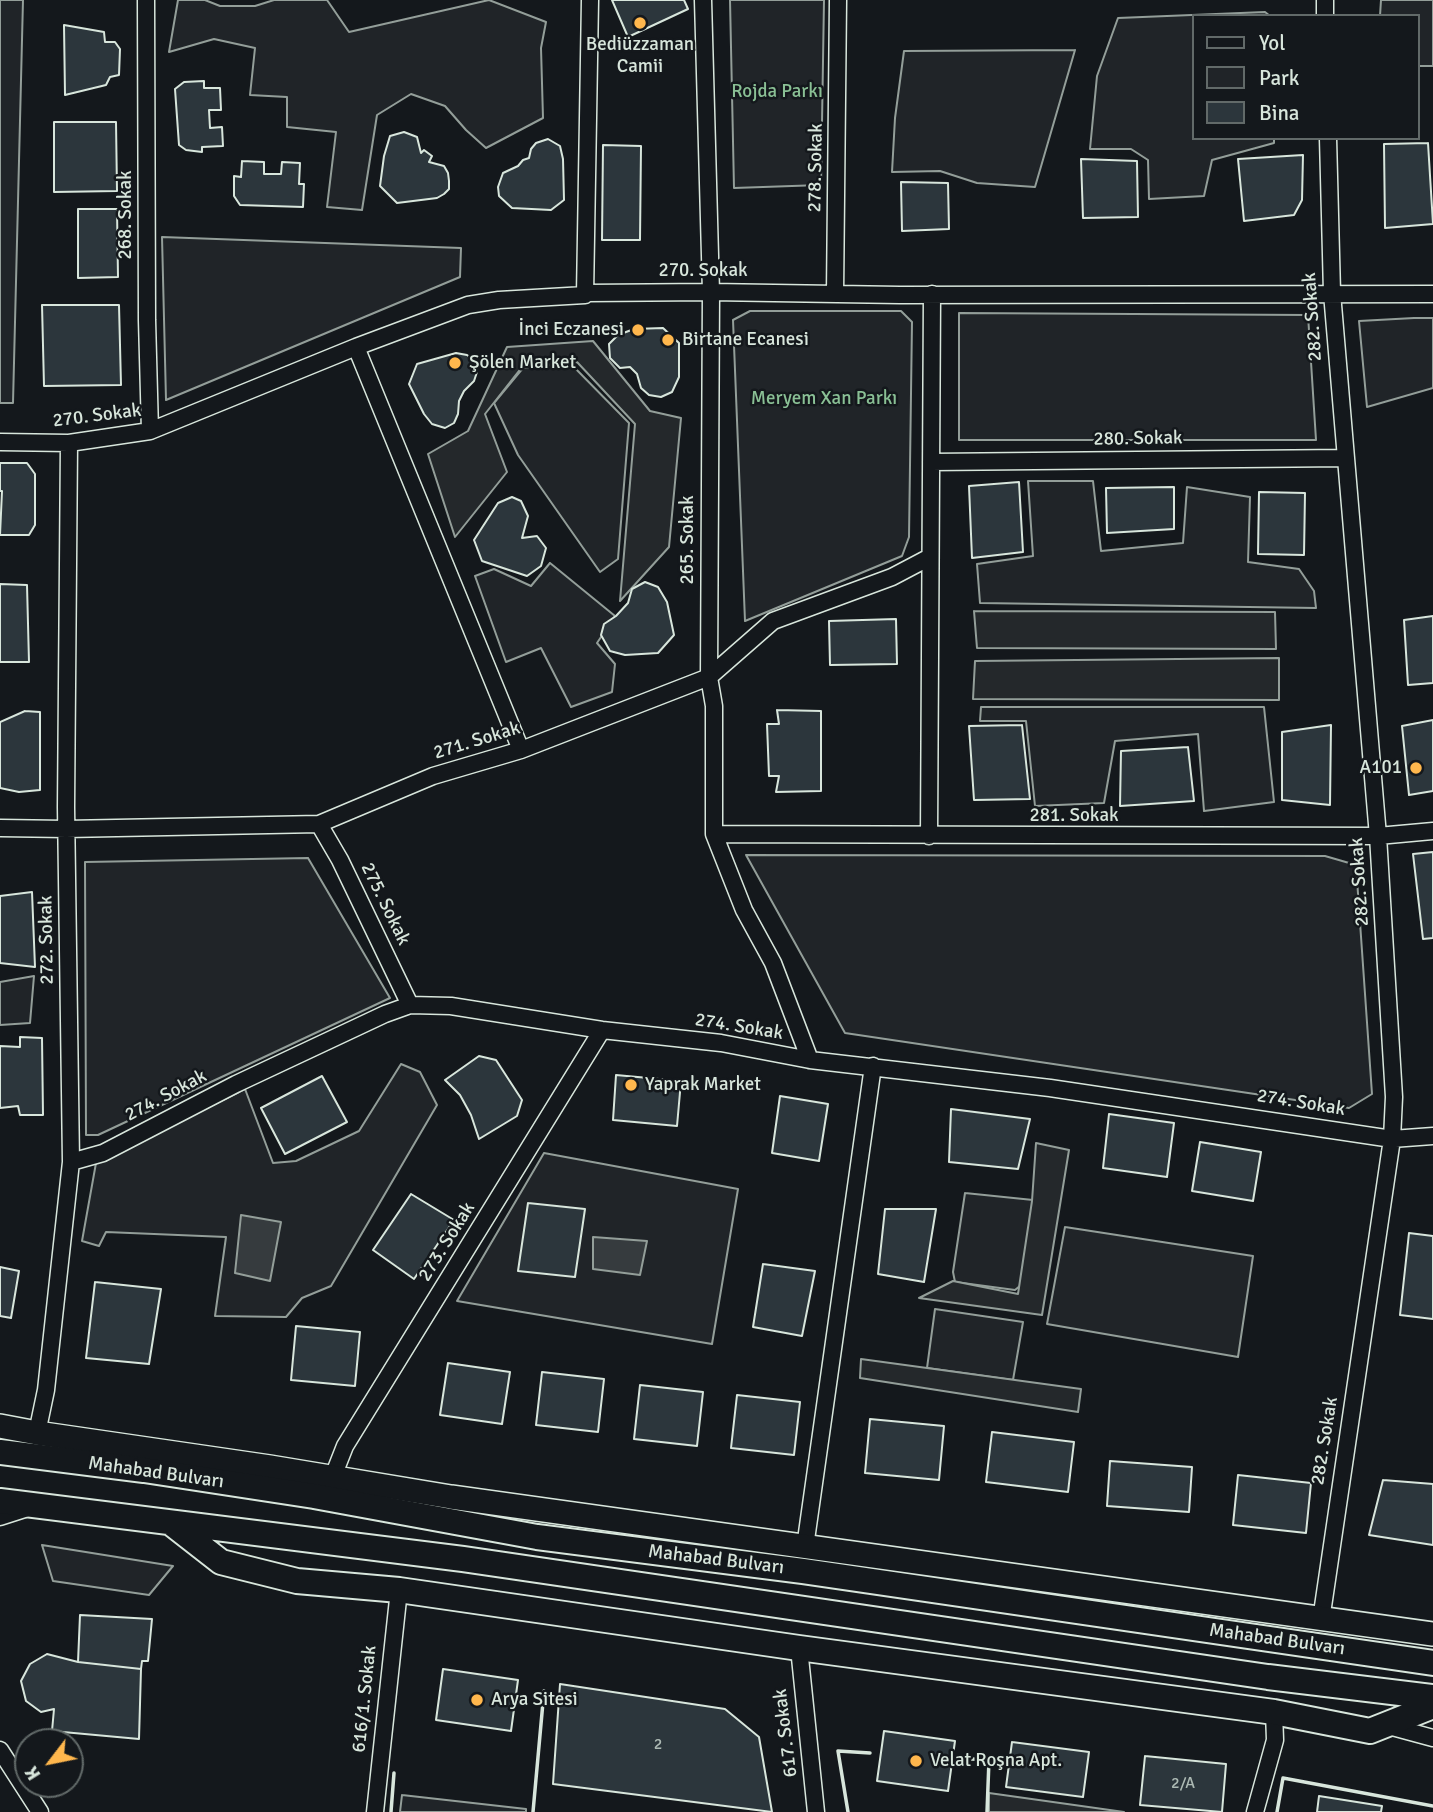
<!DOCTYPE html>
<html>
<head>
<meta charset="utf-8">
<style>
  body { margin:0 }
  #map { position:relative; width:1433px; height:1812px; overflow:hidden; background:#14181c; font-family:Signika,sans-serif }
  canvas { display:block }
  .legend { position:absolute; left:1192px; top:14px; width:228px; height:126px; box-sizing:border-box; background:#14181c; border:2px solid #626a69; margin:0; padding:9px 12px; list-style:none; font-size:21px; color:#d8e6dc }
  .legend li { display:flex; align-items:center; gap:14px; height:35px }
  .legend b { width:35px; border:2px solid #626a69 }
  .north { position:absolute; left:14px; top:1728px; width:70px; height:70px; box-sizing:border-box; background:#14181c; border:2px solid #626a69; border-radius:50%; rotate:238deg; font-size:19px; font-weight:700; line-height:28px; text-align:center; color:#d8e6dc }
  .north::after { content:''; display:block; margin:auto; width:24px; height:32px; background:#ffb74d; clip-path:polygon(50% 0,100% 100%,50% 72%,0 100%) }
</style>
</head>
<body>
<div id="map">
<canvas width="1433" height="1812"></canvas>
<ul class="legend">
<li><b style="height:9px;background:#14181c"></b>Yol</li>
<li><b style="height:19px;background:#202428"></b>Park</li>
<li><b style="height:19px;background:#2c363c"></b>Bina</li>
</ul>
<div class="north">K</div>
</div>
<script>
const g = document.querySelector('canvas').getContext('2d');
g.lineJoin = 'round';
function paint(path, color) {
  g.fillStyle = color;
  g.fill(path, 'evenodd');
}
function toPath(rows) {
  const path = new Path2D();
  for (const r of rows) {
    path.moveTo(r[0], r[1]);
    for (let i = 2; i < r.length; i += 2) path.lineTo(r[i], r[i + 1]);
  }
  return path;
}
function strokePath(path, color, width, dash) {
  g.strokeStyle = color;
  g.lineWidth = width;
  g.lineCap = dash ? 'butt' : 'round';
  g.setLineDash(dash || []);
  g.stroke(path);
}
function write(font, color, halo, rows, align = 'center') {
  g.font = font + ' Signika,sans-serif';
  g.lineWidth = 5;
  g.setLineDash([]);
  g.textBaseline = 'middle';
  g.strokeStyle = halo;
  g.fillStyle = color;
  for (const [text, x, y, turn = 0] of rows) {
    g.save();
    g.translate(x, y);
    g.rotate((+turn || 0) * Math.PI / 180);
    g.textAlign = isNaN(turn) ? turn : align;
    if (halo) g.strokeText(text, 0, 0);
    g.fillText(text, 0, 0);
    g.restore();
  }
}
const green = toPath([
  [0,0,23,0,13,403,0,403,0,0],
  [178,0,205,0,220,6,255,6,274,0,327,0,349,32,489,0,546,22,541,48,543,118,486,148,466,130,445,106,411,94,377,115,362,210,327,207,336,132,287,127,287,97,250,95,255,48,214,39,169,52,178,0],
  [730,0,824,0,821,185,734,188,730,0],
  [1381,0,1433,0,1433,66,1417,66,1417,16,1380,16,1381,0],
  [1265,12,1270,16,1193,16,1193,138,1274,138,1274,143,1212,160,1204,196,1149,199,1148,160,1131,149,1090,149,1097,76,1118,18,1265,12],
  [1075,50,1035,187,977,183,940,171,892,172,895,118,904,51,1075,50],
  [162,237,461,248,460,277,166,400,162,237],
  [750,311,901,311,912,322,909,537,902,556,745,621,733,320,750,311],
  [959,313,1308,315,1316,440,959,440,959,313],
  [1414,318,1433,318,1433,388,1367,407,1359,321,1414,318],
  [570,363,629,423,618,559,600,572,518,455,494,403,523,368,570,363],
  [1028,481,1093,481,1101,551,1183,543,1187,487,1250,497,1248,562,1299,569,1314,591,1316,608,980,603,977,564,1033,556,1028,481],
  [550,563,615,616,597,643,615,664,612,692,571,707,541,648,506,662,475,576,494,569,531,586,550,563],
  [981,707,1264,707,1274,802,1204,811,1198,734,1115,741,1104,803,1035,806,1026,721,980,721,981,707],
  [746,855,1325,856,1356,865,1372,1094,1349,1108,845,1033,746,855],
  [308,858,390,998,98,1135,86,1135,85,862,308,858],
  [34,976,30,1023,0,1025,0,982,34,976],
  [401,1064,420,1072,437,1105,331,1286,302,1298,286,1317,215,1316,226,1237,106,1232,99,1246,82,1241,96,1163,245,1089,273,1163,296,1161,359,1131,401,1064],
  [544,1153,738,1189,712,1344,457,1301,544,1153],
  [965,1193,1033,1200,1021,1285,1015,1290,955,1282,953,1272,965,1193],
  [1065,1227,1253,1256,1238,1357,1047,1324,1065,1227],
  [935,1309,1023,1322,1013,1380,927,1368,935,1309],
  [42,1545,173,1566,149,1595,53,1581,42,1545],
  [402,1795,526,1809,526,1812,400,1812,402,1795]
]);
paint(green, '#202428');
strokePath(green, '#939e99', 2);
const parking = toPath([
  [593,341,650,411,681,418,669,547,620,601,635,424,577,362,522,367,485,414,507,472,455,537,428,454,468,431,507,347,593,341],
  [974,611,1275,612,1276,649,977,648,974,611],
  [1279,658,1279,700,973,699,975,661,1279,658],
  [1036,1143,1069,1150,1042,1315,919,1298,953,1281,1018,1294,1032,1201,1036,1143],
  [861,1359,1081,1389,1078,1412,860,1378,861,1359],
  [989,1793,1124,1812,989,1812,989,1793]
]);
paint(parking, '#24282b');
strokePath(parking, '#939e99', 2);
const water = toPath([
  [241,1215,281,1222,270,1281,235,1273,241,1215],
  [593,1237,647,1241,640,1275,593,1269,593,1237]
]);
paint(water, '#363b3e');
strokePath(water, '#939e99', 2);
const building = toPath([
  [612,0,684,0,688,9,628,37,612,0],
  [64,25,104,32,105,42,115,42,120,49,119,75,110,77,106,85,65,95,64,25],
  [204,81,204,88,220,88,221,110,209,110,210,128,222,127,223,146,202,147,202,152,186,150,179,145,175,89,184,82,204,81],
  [54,122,116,122,117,191,54,192,54,122],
  [404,132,417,137,421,153,424,150,432,156,429,162,444,166,448,173,449,181,449,189,444,194,437,198,397,203,380,186,384,156,390,136,404,132],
  [548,139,560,146,563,159,564,200,551,210,512,208,499,196,498,187,503,173,518,166,523,160,529,158,531,149,536,143,548,139],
  [1428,143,1433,224,1385,228,1384,144,1428,143],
  [603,145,641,146,640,240,602,240,603,145],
  [1303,155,1302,200,1294,215,1244,221,1238,159,1303,155],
  [1081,159,1137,161,1138,217,1083,218,1081,159],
  [242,161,264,162,264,174,281,174,282,162,300,163,299,184,304,184,303,207,240,205,234,196,234,176,241,177,242,161],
  [901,182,948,183,949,229,902,231,901,182],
  [78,209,117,209,118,277,78,278,78,209],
  [42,305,119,305,121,385,44,386,42,305],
  [663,328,679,343,679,377,672,392,661,397,649,395,641,388,637,374,630,367,620,368,610,358,609,344,618,335,634,329,663,328],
  [456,353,467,355,475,361,477,372,474,381,464,391,459,401,458,414,454,423,445,428,432,424,424,414,409,384,417,364,456,353],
  [0,463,27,463,35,474,35,525,29,535,0,535,2,491,0,491,0,463],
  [1019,482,1023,552,972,558,969,486,1019,482],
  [1174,487,1174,529,1107,533,1106,488,1174,487],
  [1259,492,1305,493,1304,555,1258,554,1259,492],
  [512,497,521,501,528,516,522,538,537,536,546,548,541,566,527,576,482,561,474,540,498,503,512,497],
  [645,582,658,587,667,602,674,635,658,653,625,655,610,651,601,635,604,624,616,616,628,603,632,589,645,582],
  [0,584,27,585,29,662,0,662,0,584],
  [1433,616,1433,683,1408,685,1404,620,1433,616],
  [896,619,897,664,830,665,829,621,896,619],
  [777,710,821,711,821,791,776,792,779,776,769,776,767,724,779,724,777,710],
  [25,711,40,712,40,790,19,792,0,788,0,722,25,711],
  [1433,720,1433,791,1409,795,1402,726,1433,720],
  [1022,725,1030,799,974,800,969,726,1022,725],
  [1331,725,1330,805,1282,800,1282,732,1331,725],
  [1188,747,1194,801,1120,806,1121,751,1188,747],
  [1433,852,1433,938,1423,939,1413,854,1433,852],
  [32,892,35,967,0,963,0,896,32,892],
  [20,1037,42,1038,43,1115,20,1115,18,1106,0,1108,0,1046,20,1047,20,1037],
  [479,1056,496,1060,522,1100,517,1116,479,1139,471,1115,460,1095,445,1080,479,1056],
  [616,1075,681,1081,677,1126,613,1120,616,1075],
  [322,1076,347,1122,285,1154,261,1108,322,1076],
  [780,1096,828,1104,819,1161,772,1153,780,1096],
  [951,1109,1030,1119,1018,1169,949,1162,951,1109],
  [1109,1114,1174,1123,1167,1177,1103,1168,1109,1114],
  [1200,1142,1261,1152,1253,1201,1192,1191,1200,1142],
  [411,1194,454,1220,414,1279,373,1250,411,1194],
  [528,1203,585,1209,575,1277,518,1271,528,1203],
  [885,1209,936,1209,924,1282,878,1274,885,1209],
  [1409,1233,1433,1236,1433,1319,1400,1315,1409,1233],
  [763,1264,815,1271,802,1336,753,1327,763,1264],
  [0,1267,19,1271,11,1318,0,1316,0,1267],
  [95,1282,161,1289,149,1364,86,1358,95,1282],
  [296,1326,360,1332,355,1386,291,1380,296,1326],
  [448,1363,510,1372,502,1424,440,1415,448,1363],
  [542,1372,604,1379,598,1432,536,1425,542,1372],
  [640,1385,703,1392,697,1446,634,1439,640,1385],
  [737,1395,800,1402,794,1455,731,1448,737,1395],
  [870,1419,944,1426,939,1480,865,1473,870,1419],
  [992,1432,1074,1442,1068,1492,986,1482,992,1432],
  [1110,1461,1192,1467,1189,1512,1107,1506,1110,1461],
  [1238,1475,1311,1483,1306,1533,1233,1525,1238,1475],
  [1383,1480,1433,1484,1433,1545,1369,1535,1383,1480],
  [80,1615,152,1619,148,1661,142,1661,141,1669,78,1662,80,1615],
  [47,1654,78,1662,141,1669,139,1739,52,1731,54,1709,41,1712,26,1701,21,1681,30,1664,47,1654],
  [443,1669,518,1680,511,1731,436,1720,443,1669],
  [560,1684,725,1709,759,1737,772,1812,553,1784,560,1684],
  [884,1731,955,1741,948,1791,877,1781,884,1731],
  [1012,1742,1089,1752,1083,1797,1006,1787,1012,1742],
  [1145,1756,1226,1764,1222,1812,1140,1805,1145,1756],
  [1319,1796,1382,1806,1381,1812,1317,1812,1319,1796]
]);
paint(building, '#2c363c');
strokePath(building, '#d8e6dc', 2);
const minor = toPath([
  [146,0,147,320,150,431],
  [703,0,711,292,709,677,714,706,714,834,744,910,773,963,810,1060],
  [1325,0,1325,16],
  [835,294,838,0],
  [585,295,590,0],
  [356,347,521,750],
  [0,442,69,443,150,431,356,347,468,305,499,300,585,295,587,293,711,292,900,295,1433,294],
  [931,462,1345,458],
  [319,824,340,860,410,1005],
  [0,828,66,829,319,824,433,776,521,750,709,677,773,621,892,577,930,557],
  [714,834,1378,836,1433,831],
  [929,836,932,294],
  [71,1162,103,1153,236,1084,385,1014,410,1005,451,1006,602,1030,721,1043,810,1060,1050,1088,1392,1139,1433,1136],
  [37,1433,46,1390,71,1162,66,807,69,443],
  [332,1479,345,1446,602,1030],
  [0,1517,28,1508],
  [805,1547,873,1066],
  [1321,1620,1392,1139,1394,1097,1378,836,1332,293,1328,138],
  [799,1648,816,1812],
  [1385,1725,1433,1738],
  [0,1750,40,1812],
  [375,1812,399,1590],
  [1255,1812,1275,1740,1274,1712]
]);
const secondary = toPath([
  [0,1426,37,1433,270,1467,451,1497,1433,1634]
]);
const primary = toPath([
  [0,1452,144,1470,314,1496,537,1537,803,1571,1433,1663],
  [0,1501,463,1559,1268,1677,1433,1697],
  [171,1523,221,1562,297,1581,399,1590,799,1648,1274,1712,1370,1731,1433,1706]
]);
strokePath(minor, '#d8e6dc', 19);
strokePath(secondary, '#d8e6dc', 26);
strokePath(primary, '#d8e6dc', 28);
strokePath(minor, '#14181c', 16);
strokePath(secondary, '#14181c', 23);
strokePath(primary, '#14181c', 24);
strokePath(toPath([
  [972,1759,989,1760,987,1812],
  [391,1812,394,1773],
  [533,1812,544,1691],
  [848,1812,838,1751,870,1753],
  [1277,1812,1283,1778,1433,1806]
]), '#d8e6dc', 3.5);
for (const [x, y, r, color] of [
  [640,23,7,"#ffb74d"],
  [638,330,7,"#ffb74d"],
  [668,340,7,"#ffb74d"],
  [455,363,7,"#ffb74d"],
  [1416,768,7,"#ffb74d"],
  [631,1085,7,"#ffb74d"],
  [477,1700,7,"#ffb74d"],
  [916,1761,7,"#ffb74d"]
]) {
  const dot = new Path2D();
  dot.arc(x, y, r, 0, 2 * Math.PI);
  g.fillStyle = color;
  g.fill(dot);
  strokePath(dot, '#14181c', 2.5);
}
write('16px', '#adbab4', null, [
  ["2",658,1745],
  ["2/A",1183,1784]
]);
write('19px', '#d8e6dc', '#14181c', [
  ["Bediüzzaman",640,45,"center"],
  ["Camii",640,67,"center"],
  ["İnci Eczanesi",624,330,"right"],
  ["Birtane Ecanesi",682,340],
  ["Şölen Market",469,363],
  ["A101",1402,768,"right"],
  ["Yaprak Market",645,1085],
  ["Arya Sitesi",491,1700],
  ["Velat Roşna Apt.",930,1761]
], 'left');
write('19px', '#8ac095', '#14181c', [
  ["Rojda Parkı",777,92],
  ["Meryem Xan Parkı",824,399]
]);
write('19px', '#d8e6dc', '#14181c', [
  ["278. Sokak",816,168,-89],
  ["268. Sokak",126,215,-90],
  ["270. Sokak",703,271],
  ["282. Sokak",1313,317,-94],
  ["270. Sokak",97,416,-7],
  ["280. Sokak",1138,439,-1],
  ["265. Sokak",688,540,-90],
  ["271. Sokak",477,741,-17],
  ["281. Sokak",1074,816],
  ["282. Sokak",1360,882,-94],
  ["275. Sokak",385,904,64],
  ["272. Sokak",47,940,-91],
  ["274. Sokak",739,1027,9],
  ["274. Sokak",166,1096,-28],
  ["274. Sokak",1301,1103,9],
  ["273. Sokak",447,1242,-58],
  ["282. Sokak",1325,1441,-81],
  ["Mahabad Bulvarı",156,1473,8],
  ["Mahabad Bulvarı",716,1560,7],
  ["Mahabad Bulvarı",1277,1640,8],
  ["616/1. Sokak",365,1699,-84],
  ["617. Sokak",786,1733,-97]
]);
</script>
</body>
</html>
